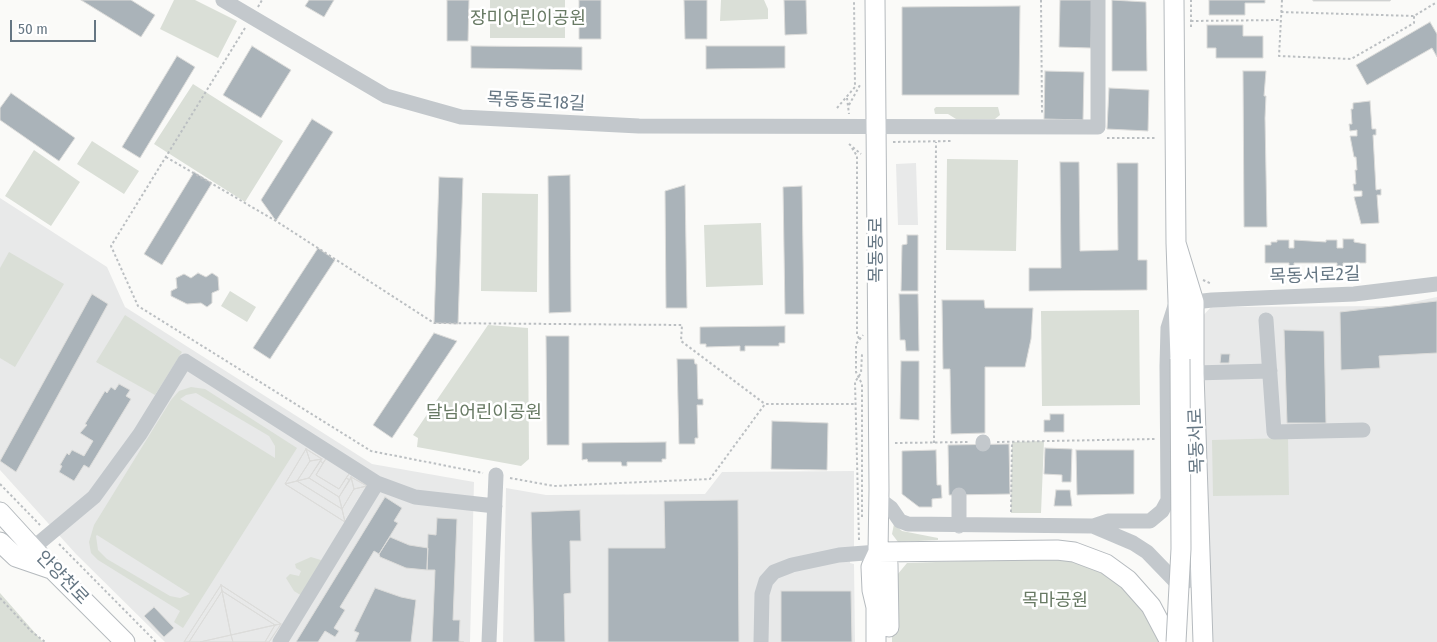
<!DOCTYPE html>
<html>
<head>
<meta charset="utf-8">
<style>
  body { margin:0 }
  #map { position:relative; width:1437px; height:642px; overflow:hidden; background:#fafaf8; font-family:"Fira Sans Condensed",sans-serif }
  canvas { display:block }
  .scale { position:absolute; left:10px; top:20px; width:86px; height:22px; box-sizing:border-box; border:2px solid #657683; border-top:0; padding-left:6px; font-size:15px; line-height:18px; white-space:nowrap; color:#657683; -webkit-text-stroke:4px #fff; paint-order:stroke }
</style>
</head>
<body>
<div id="map">
<canvas width="1437" height="642"></canvas>
<div class="scale">50 m</div>
</div>
<script>
const g = document.querySelector('canvas').getContext('2d');
g.lineJoin = 'round';
function paint(path, color) {
  g.fillStyle = color;
  g.fill(path, 'evenodd');
}
function toPath(rows) {
  const path = new Path2D();
  for (const r of rows) {
    path.moveTo(r[0], r[1]);
    for (let i = 2; i < r.length; i += 2) path.lineTo(r[i], r[i + 1]);
  }
  return path;
}
function strokePath(path, color, width, dash) {
  g.strokeStyle = color;
  g.lineWidth = width;
  g.lineCap = dash ? 'butt' : 'round';
  g.setLineDash(dash || []);
  g.stroke(path);
}
function write(font, color, halo, rows, align = 'center') {
  g.font = font + ' "Fira Sans Condensed","Noto Sans KR",sans-serif';
  g.lineWidth = 5;
  g.setLineDash([]);
  g.textBaseline = 'middle';
  g.strokeStyle = halo;
  g.fillStyle = color;
  for (const [text, x, y, turn = 0] of rows) {
    g.save();
    g.translate(x, y);
    g.rotate((+turn || 0) * Math.PI / 180);
    g.textAlign = isNaN(turn) ? turn : align;
    if (halo) g.strokeText(text, 0, 0);
    g.fillText(text, 0, 0);
    g.restore();
  }
}
paint(toPath([
  [916,163,918,225,898,225,896,164],
  [0,198,107,267,125,307,372,464,474,482,470,642,165,642,76,554,0,470],
  [1437,297,1437,642,1200,642,1199,320,1211,307,1394,306],
  [854,471,854,560,850,560,850,563,854,564,855,642,503,642,506,488,546,495,705,494,722,472]
]), '#e8e9e9');
paint(toPath([
  [174,0,195,0,237,21,218,58,160,29],
  [490,0,565,0,565,38,490,38],
  [721,0,764,0,768,9,768,19,720,21],
  [193,84,283,141,245,202,154,144],
  [936,107,998,107,1000,115,995,119,956,119,948,114,935,114,934,109],
  [92,141,139,171,124,194,77,164],
  [34,150,80,182,51,226,5,196],
  [947,159,1018,160,1016,251,946,250],
  [482,193,538,194,537,292,481,291],
  [761,223,763,285,706,287,704,225],
  [9,252,64,284,15,367,0,358,0,268],
  [230,291,256,307,247,322,221,306],
  [1139,310,1140,405,1042,406,1041,311],
  [125,315,182,352,155,395,96,362],
  [488,325,528,328,529,459,521,466,417,447,418,438,413,435],
  [191,387,205,389,297,448,183,628,174,622,180,611,98,560,91,553,89,542,94,525,171,400,179,391],
  [196,393,269,436,275,446,275,458,180,399,186,395],
  [96,536,97,535,190,594,180,598,170,596,107,559,98,550],
  [1288,438,1289,495,1213,496,1212,440],
  [1044,441,1041,513,1011,513,1012,442],
  [894,524,902,531,938,538,938,540,898,542,892,534],
  [311,557,324,561,302,596,294,591,286,578,290,574,299,576,301,571,296,568,295,564],
  [1053,558,1078,563,1104,574,1125,589,1145,610,1156,631,1159,642,892,642,892,581,907,563],
  [0,593,43,642,0,642]
]), '#dadfd7');
const building = toPath([
  [81,0,131,0,155,15,141,37,81,0],
  [309,0,334,0,324,17,305,6,309,0],
  [447,0,469,0,468,41,447,41,447,0],
  [579,0,601,0,601,39,579,39,579,0],
  [684,0,707,0,707,39,685,39,684,0],
  [784,0,806,0,807,34,785,35,784,0],
  [1060,0,1092,0,1091,48,1059,47,1060,0],
  [1112,0,1146,2,1147,71,1112,71,1112,0],
  [1209,0,1265,0,1265,3,1245,3,1245,15,1209,15,1209,0],
  [1313,0,1391,0,1390,1,1313,1,1313,0],
  [1020,6,1019,95,902,95,902,7,1020,6],
  [1430,22,1437,34,1437,57,1432,48,1367,85,1356,65,1430,22],
  [1207,25,1243,25,1243,36,1263,36,1263,58,1216,58,1216,48,1207,48,1207,25],
  [252,46,291,70,261,118,223,95,252,46],
  [471,46,582,47,582,70,471,68,471,46],
  [706,46,785,46,785,68,706,69,706,46],
  [177,56,195,67,140,158,122,147,177,56],
  [1045,71,1084,72,1083,120,1044,119,1045,71],
  [1243,71,1266,71,1264,96,1266,96,1265,118,1267,227,1244,227,1243,71],
  [1109,88,1149,90,1148,131,1107,129,1109,88],
  [11,93,75,138,59,161,0,120,0,108,11,93],
  [1370,101,1372,129,1376,129,1376,135,1373,135,1376,190,1381,189,1381,195,1377,195,1379,223,1361,224,1354,197,1362,196,1362,191,1354,191,1353,184,1356,184,1355,170,1357,170,1356,157,1354,157,1350,136,1357,136,1357,130,1350,131,1349,124,1352,124,1351,109,1353,109,1353,103,1370,101],
  [312,119,333,132,276,221,261,200,312,119],
  [1060,162,1079,162,1080,251,1118,250,1117,163,1138,163,1138,260,1147,260,1147,290,1029,291,1029,268,1061,268,1060,162],
  [194,172,212,183,162,265,144,254,194,172],
  [570,175,571,312,549,313,548,176,570,175],
  [439,177,463,178,458,324,434,323,439,177],
  [685,185,687,308,666,308,665,191,685,185],
  [802,186,804,314,785,314,783,187,802,186],
  [907,235,918,235,918,291,901,291,902,245,907,244,907,235],
  [1343,239,1354,239,1354,242,1366,244,1366,263,1343,263,1343,267,1337,267,1337,263,1294,263,1294,267,1289,267,1289,263,1265,263,1265,245,1271,245,1271,242,1277,242,1277,240,1289,240,1289,248,1294,248,1294,240,1326,242,1326,240,1337,240,1337,248,1343,248,1343,239],
  [318,248,335,260,270,359,253,348,318,248],
  [198,273,206,277,212,273,218,277,219,290,212,293,212,303,207,307,201,303,187,304,171,296,171,291,177,288,176,278,184,274,191,278,198,273],
  [92,294,108,304,16,472,0,461,92,294],
  [899,294,918,294,919,351,906,351,905,340,900,340,899,294],
  [942,300,984,300,985,308,1033,308,1031,339,1025,367,985,367,985,433,951,434,950,369,943,369,942,300],
  [1437,301,1437,353,1379,356,1380,368,1341,370,1340,312,1437,301],
  [785,326,785,343,779,343,779,346,745,346,745,351,740,351,740,346,706,347,706,344,700,344,700,327,785,326],
  [1284,330,1324,331,1326,423,1287,423,1284,330],
  [434,333,457,341,392,438,373,425,434,333],
  [546,336,569,336,569,445,547,445,546,336],
  [1221,354,1230,354,1229,363,1220,363,1221,354],
  [677,359,694,359,695,364,697,364,698,399,703,399,703,405,697,405,698,438,695,438,695,444,679,444,677,359],
  [901,361,919,361,919,420,900,419,901,361],
  [119,384,130,390,126,396,131,399,89,468,84,465,74,481,59,472,62,466,60,465,67,453,69,455,72,450,84,456,93,441,80,433,87,425,85,424,105,391,107,393,111,387,115,390,119,384],
  [1050,414,1064,414,1064,432,1044,432,1044,420,1050,420,1050,414],
  [772,421,828,423,827,470,771,469,772,421],
  [666,442,666,459,662,459,662,462,627,462,627,466,622,466,621,462,588,462,587,459,582,460,582,443,666,442],
  [1009,444,1010,494,949,495,948,445,1009,444],
  [1045,448,1072,449,1071,482,1062,482,1062,475,1044,474,1045,448],
  [306,449,322,459,320,461,323,463,327,457,351,471,346,478,350,480,351,477,367,486,345,522,285,484,306,449],
  [306,449,310,461,297,481,285,484,306,449],
  [306,449,322,459,310,461,306,449],
  [936,450,937,485,941,485,942,498,932,499,932,507,919,507,902,494,902,451,936,450],
  [1076,450,1134,450,1134,494,1077,495,1076,450],
  [327,457,351,471,339,489,316,475,327,457],
  [322,459,309,478,297,481,310,461,322,459],
  [320,461,323,463,316,475,339,489,346,478,350,480,339,497,309,478,320,461],
  [351,477,354,489,342,509,339,497,351,477],
  [351,477,367,486,354,489,351,477],
  [309,478,339,497,342,509,297,481,309,478],
  [297,481,342,509,345,522,285,484,297,481],
  [367,486,345,522,342,509,354,489,367,486],
  [1056,490,1070,490,1072,506,1054,506,1056,490],
  [385,497,402,508,394,521,398,523,379,554,374,551,340,607,345,610,334,628,339,631,335,637,325,631,318,642,296,642,385,497],
  [738,500,739,642,608,642,608,548,665,548,664,501,738,500],
  [580,510,581,541,570,541,571,593,564,594,565,642,534,642,531,512,580,510],
  [437,518,457,519,453,620,460,620,459,641,464,642,432,642,435,570,427,570,428,534,436,535,437,518],
  [390,537,409,545,428,548,427,570,406,568,380,557,379,554,390,537],
  [221,585,281,624,269,642,184,642,221,585],
  [221,585,222,591,189,642,184,642,221,585],
  [221,585,281,624,275,625,222,591,221,585],
  [375,588,401,597,416,600,411,642,355,642,359,633,354,631,375,588],
  [222,591,275,625,231,635,222,591],
  [222,591,231,635,200,642,189,642,222,591],
  [781,591,851,591,852,642,781,642,781,591],
  [154,607,174,628,164,637,144,616,154,607],
  [281,624,269,642,265,642,275,625,281,624],
  [275,625,265,642,233,642,231,635,275,625],
  [231,635,233,642,200,642,231,635]
]);
paint(building, '#aab3b9');
strokePath(building, '#dcdcda', 1);
const major = toPath([
  [875,0,879,489,878,552,871,567,872,590,876,607,876,642],
  [1174,0,1176,243,1180,359],
  [1176,243,1194,302,1194,373,1203,642],
  [0,512,53,570,125,642],
  [0,542,16,557,51,569],
  [878,552,1057,550,1074,552,1106,564,1128,580,1151,606,1170,642],
  [878,552,888,564,889,627]
]);
strokePath(major, '#b5babe', 21);
strokePath(toPath([
  [1041,0,1042,113],
  [1282,0,1279,56,1351,59,1414,23,1414,16],
  [258,7,262,0],
  [1281,12,1414,16,1437,2],
  [1191,21,1281,20],
  [1191,27,1191,0],
  [245,28,111,246,138,306,371,451,483,473],
  [847,98,849,114],
  [849,105,860,85],
  [837,108,855,87,854,0],
  [1107,138,1157,138],
  [893,142,952,141],
  [849,144,861,154],
  [852,148,857,156,857,335,860,340],
  [166,157,276,221,434,323,682,325,681,341,765,404],
  [1203,280,1212,284],
  [997,442,1155,439],
  [895,443,970,442],
  [934,443,936,142],
  [510,478,554,486,710,479,765,404,856,404],
  [0,484,40,525],
  [1011,512,1012,442],
  [862,517,862,384,856,372,856,344,863,335],
  [859,540,855,382,861,373,862,354],
  [59,544,156,642],
  [0,598,31,631,45,642]
]), '#bbbfc2', 2, [2.5, 2.5]);
strokePath(toPath([
  [223,0,386,96,461,117,639,126,1098,127,1098,0],
  [1194,302,1212,300,1354,294,1437,284],
  [1266,320,1274,432,1363,430],
  [1194,373,1270,371],
  [983,444,983,442],
  [879,499,891,508,900,521,908,524,1093,526,1108,521,1150,521,1162,511,1168,500,1167,366,1168,328,1175,306],
  [959,526,959,495],
  [1093,526,1133,543,1147,552,1176,582,1183,583,1191,579,1201,566],
  [33,548,94,497,140,434,185,361,377,483,415,497,495,506],
  [280,642,377,483],
  [489,642,496,475],
  [761,642,762,594,766,581,774,572,792,565,839,555,878,552]
]), '#c3c8cc', 15);
strokePath(major, '#fff', 19);
const majorBridge = toPath([
  [1176,642,1181,549,1180,359]
]);
strokePath(majorBridge, '#b5babe', 21, []);
strokePath(majorBridge, '#fff', 19);
write('18px', '#687a64', '#fff', [
  ["장미어린이공원",528,19],
  ["달님어린이공원",484,413],
  ["목마공원",1055,601]
]);
write('18px', '#657683', '#fff', [
  ["목동동로18길",536,102,3],
  ["목동동로",877,250,-90],
  ["목동서로2길",1315,276,-2],
  ["목동서로",1197,441,-92],
  ["안양천로",62,578,46]
]);
</script>
</body>
</html>
